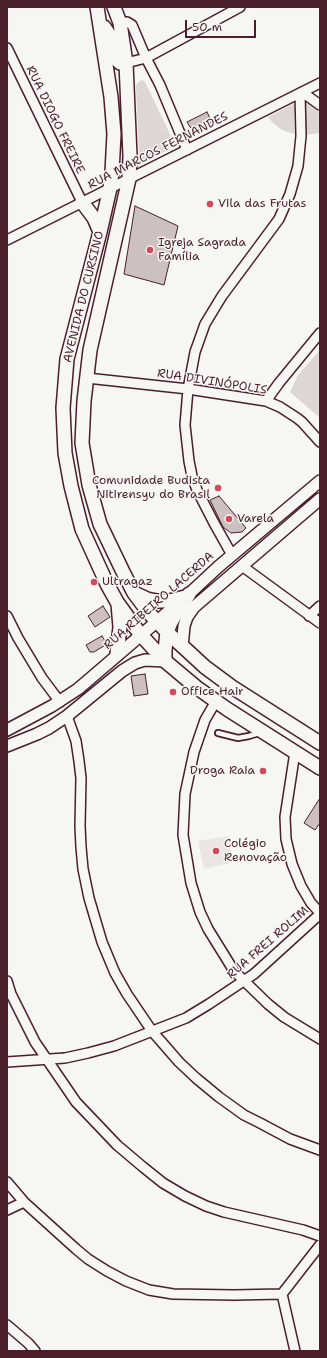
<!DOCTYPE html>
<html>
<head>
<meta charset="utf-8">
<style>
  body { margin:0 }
  #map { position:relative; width:327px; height:1358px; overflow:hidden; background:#f6f6f2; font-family:"Shantell Sans",sans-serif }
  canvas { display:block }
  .frame { position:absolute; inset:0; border:8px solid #4a1f2b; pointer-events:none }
  .scale { position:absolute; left:185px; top:20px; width:71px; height:18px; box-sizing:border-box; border:2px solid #4a1f2b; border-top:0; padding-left:5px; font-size:12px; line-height:14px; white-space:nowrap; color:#4a1f2b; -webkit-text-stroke:3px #f6f6f2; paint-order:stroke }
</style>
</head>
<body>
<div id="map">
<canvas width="327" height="1358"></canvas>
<div class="frame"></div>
<div class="scale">50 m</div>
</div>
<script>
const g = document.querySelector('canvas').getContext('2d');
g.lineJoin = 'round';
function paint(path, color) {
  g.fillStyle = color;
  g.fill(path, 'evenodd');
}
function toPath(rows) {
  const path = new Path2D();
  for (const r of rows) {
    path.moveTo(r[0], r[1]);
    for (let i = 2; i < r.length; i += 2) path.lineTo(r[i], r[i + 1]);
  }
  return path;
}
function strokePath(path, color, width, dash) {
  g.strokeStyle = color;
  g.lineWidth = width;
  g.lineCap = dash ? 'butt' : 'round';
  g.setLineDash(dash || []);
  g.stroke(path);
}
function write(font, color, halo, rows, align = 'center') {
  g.font = font + ' "Shantell Sans",sans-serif';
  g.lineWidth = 3;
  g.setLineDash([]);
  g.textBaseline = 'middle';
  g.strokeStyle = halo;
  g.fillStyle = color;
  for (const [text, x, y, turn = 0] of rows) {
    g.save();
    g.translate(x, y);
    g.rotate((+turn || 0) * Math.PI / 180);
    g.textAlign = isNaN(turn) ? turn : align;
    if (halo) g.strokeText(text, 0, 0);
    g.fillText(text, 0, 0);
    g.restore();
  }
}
paint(toPath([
  [228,836,233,862,204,869,198,841]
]), '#e9e6e3');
paint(toPath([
  [142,80,145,82,172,138,173,142,172,145,166,151,143,162,140,161,139,157,136,86,137,83],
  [303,100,320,112,320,133,304,135],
  [295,103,294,134,282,130,272,122,268,117],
  [320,350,320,418,290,392,298,375]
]), '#ddd6d5');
const building = toPath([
  [207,112,212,122,197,129,193,130,190,127,187,122,207,112],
  [135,206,178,226,164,285,124,274,135,206],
  [219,496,246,528,242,532,231,533,223,527,210,500,219,496],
  [103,606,110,617,95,627,88,616,103,606],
  [102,636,107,644,94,652,90,652,86,645,102,636],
  [145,674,148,694,134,696,131,676,145,674],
  [320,798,320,823,315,830,304,823,320,798]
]);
paint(building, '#ccc1c0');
strokePath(building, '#4a1f2b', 1);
const service = toPath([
  [218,733,238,738,249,736,259,733]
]);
const minor = toPath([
  [120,23,127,22,132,25,146,58,160,85,187,150],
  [7,48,82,202],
  [126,63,146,58,240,7],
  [302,92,320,105],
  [7,240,320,83],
  [87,378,188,389,266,401,280,407,297,418,302,422,320,442],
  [266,401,279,383,320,333],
  [232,555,214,523,197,490,192,476,189,461,185,425,188,389,195,352,205,324,222,296,279,219,290,194,298,166,301,136,300,93],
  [242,566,320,623],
  [7,616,18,638,42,678,60,702],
  [309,616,320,606],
  [216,701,205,720,194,752,185,794,183,835,191,883,200,912,208,929,234,971,268,1004,284,1017,320,1039],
  [67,716,76,741,79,761,81,778,80,826,81,847,83,869,89,898,102,942,115,973,127,994,152,1031,179,1062,196,1078,219,1097,244,1115,260,1123,290,1139,320,1150],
  [295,752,285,817,286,839,292,864,301,886,311,903,320,913],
  [7,981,11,994,35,1042,76,1102,117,1145,143,1167,163,1183,185,1196,206,1206,224,1212,303,1230,320,1236],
  [7,1062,65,1058,88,1053,114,1046,186,1018,209,1004,254,974,320,914],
  [7,1182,24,1202,76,1249,88,1259,107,1271,126,1281,149,1290,173,1294,234,1295,282,1294],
  [7,1210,24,1202],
  [7,1325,28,1343,35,1351],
  [295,1351,282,1294,320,1245]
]);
const tertiary = toPath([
  [182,647,184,626,187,617,194,607,320,499],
  [7,730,52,706,78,689,189,594,218,567,320,481],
  [7,746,37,734,49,728,67,716,122,671,135,663,145,660,165,661]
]);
const secondary = toPath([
  [97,7,111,97,114,134,112,172,110,188,100,232,67,359,63,408,65,453,71,486,82,529,107,584,117,602,140,634,165,661,196,687,227,709,320,768],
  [114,7,120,23,126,63,130,156,129,179,90,350,84,401,82,443,89,485,100,524,124,574,134,593,149,613,167,632,205,667,232,687,320,743],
  [104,27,111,37,117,60,120,63,126,63],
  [82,202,94,218,100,232],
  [134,593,147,599,157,601,169,601,185,597],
  [117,654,120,627,118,604],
  [165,661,165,650,167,632,171,622,189,594]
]);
strokePath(service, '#4a1f2b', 8);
strokePath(minor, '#4a1f2b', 12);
strokePath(tertiary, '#4a1f2b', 14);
strokePath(secondary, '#4a1f2b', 16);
strokePath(service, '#f6f6f2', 4.5);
strokePath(minor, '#f6f6f2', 9);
strokePath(tertiary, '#f6f6f2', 11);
strokePath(secondary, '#f6f6f2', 13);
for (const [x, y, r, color] of [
  [210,204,4,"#d1495b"],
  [150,250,4,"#d1495b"],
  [218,488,4,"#d1495b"],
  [229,519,4,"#d1495b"],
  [94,582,4,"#d1495b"],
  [173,692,4,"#d1495b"],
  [263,771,4,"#d1495b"],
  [216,851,4,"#d1495b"]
]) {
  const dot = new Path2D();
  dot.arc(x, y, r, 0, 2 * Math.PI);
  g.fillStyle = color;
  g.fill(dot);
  strokePath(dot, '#f6f6f2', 1.5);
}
write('12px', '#4a1f2b', '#f6f6f2', [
  ["RUA DIOGO FREIRE",55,120,64],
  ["RUA MARCOS FERNANDES",158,151,-27],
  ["AVENIDA DO CURSINO",84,297,-76],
  ["RUA DIVINÓPOLIS",212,382,9],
  ["RUA RIBEIRO LACERDA",159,601,-41],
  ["RUA FREI ROLIM",268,943,-41]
]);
write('12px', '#4a1f2b', '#f6f6f2', [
  ["Vila das Frutas",218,204],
  ["Igreja Sagrada",158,243],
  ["Família",158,257],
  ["Comunidade Budista",210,481,"right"],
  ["Nitirensyu do Brasil",210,495,"right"],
  ["Varela",237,519],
  ["Ultragaz",102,582],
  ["Office Hair",181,692],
  ["Droga Raia",255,771,"right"],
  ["Colégio",224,844],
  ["Renovação",224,858]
], 'left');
</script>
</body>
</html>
